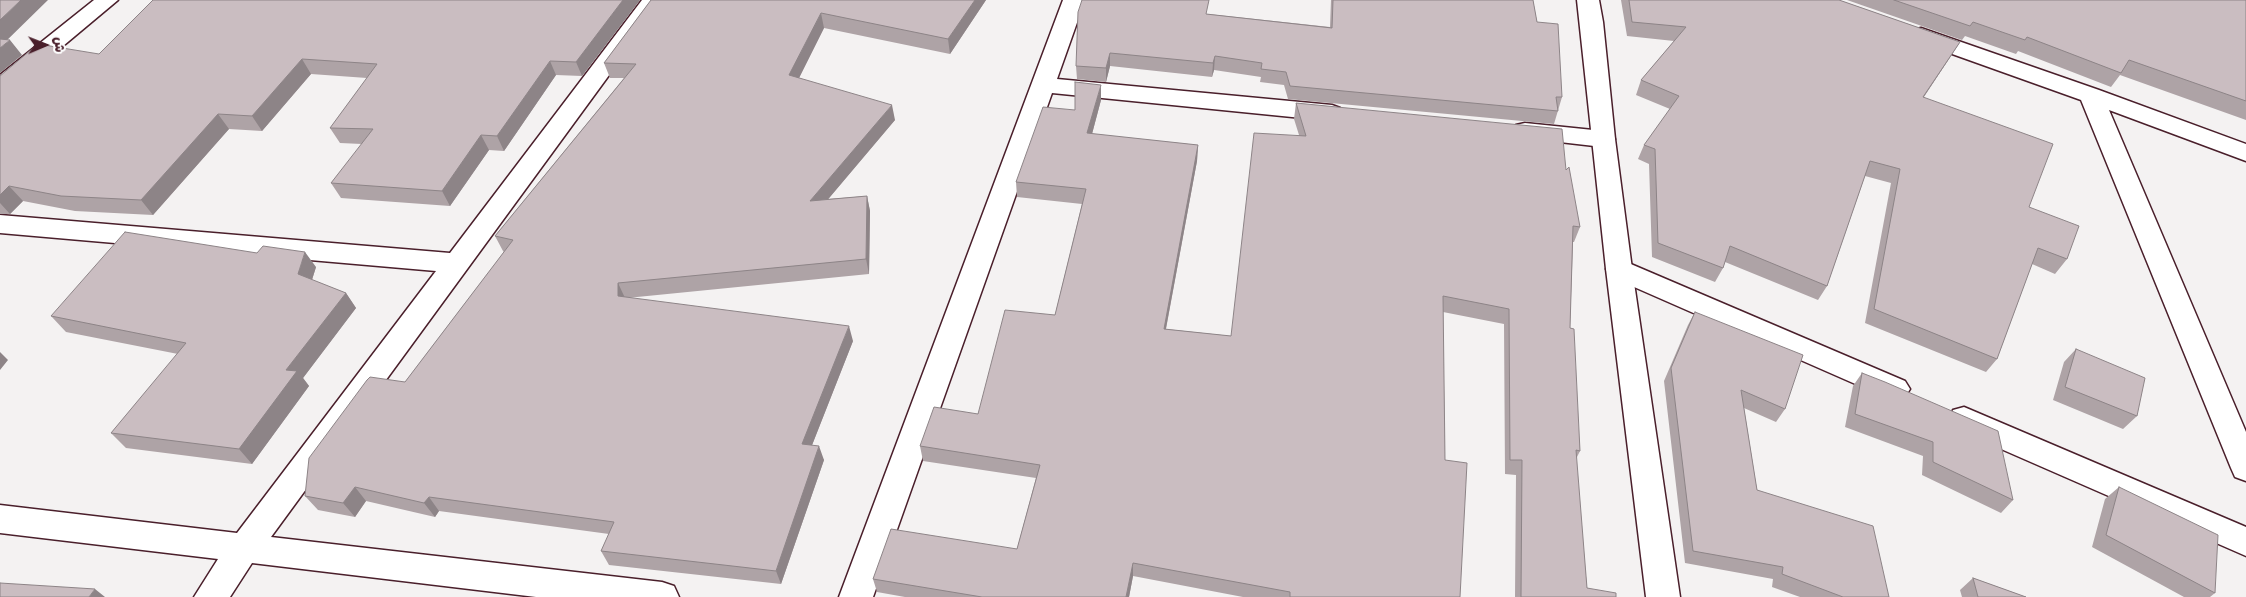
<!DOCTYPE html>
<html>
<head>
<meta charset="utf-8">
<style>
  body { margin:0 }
  #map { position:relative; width:2246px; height:597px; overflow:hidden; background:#f4f2f2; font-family:"Patrick Hand","Playpen Sans Arabic",sans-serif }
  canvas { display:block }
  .north { position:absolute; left:20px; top:20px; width:50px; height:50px; -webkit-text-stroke:4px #fff; paint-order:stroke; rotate:89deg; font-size:14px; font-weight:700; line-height:20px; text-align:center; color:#4a1f2b }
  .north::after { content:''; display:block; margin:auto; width:18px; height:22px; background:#4a1f2b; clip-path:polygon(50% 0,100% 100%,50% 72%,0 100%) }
</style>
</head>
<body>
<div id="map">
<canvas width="2246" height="597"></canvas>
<div class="north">ش</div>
</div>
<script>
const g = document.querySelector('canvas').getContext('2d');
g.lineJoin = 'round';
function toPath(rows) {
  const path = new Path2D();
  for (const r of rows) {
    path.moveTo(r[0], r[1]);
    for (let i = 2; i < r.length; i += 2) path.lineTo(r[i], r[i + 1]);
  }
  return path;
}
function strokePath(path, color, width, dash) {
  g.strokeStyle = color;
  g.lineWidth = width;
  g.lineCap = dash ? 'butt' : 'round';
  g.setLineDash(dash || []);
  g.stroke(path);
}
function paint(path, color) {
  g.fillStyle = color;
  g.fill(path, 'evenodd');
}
const minor = toPath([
  [94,0,118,0,8,92,0,94,0,75,94,0],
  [642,0,664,0,271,537,662,582,674,586,679,597,536,597,252,563,230,597,194,597,218,559,0,533,0,505,237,533,436,271,0,233,0,215,450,253,642,0],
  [1063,0,1085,0,1057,79,1332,105,1340,108,1344,113,1340,118,1332,121,1052,93,873,597,839,597,1063,0],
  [1921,28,2099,90,2246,144,2246,161,2109,110,2246,432,2246,481,2235,477,2231,468,2081,100,1913,40,1910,35,1913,30,1921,28],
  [1525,123,1603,131,1612,133,1615,139,1612,145,1603,147,1516,137,1513,131,1516,125,1525,123],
  [1619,259,1905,381,1910,389,1905,397,1895,401,1885,397,1609,276,1606,269,1609,262,1619,259],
  [1964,407,2246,527,2246,556,1953,428,1949,419,1953,410,1964,407]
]);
const tertiary = toPath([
  [1577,0,1599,0,1603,22,1615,139,1632,269,1680,597,1646,597,1606,269,1577,0]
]);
strokePath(minor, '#4a1f2b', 3);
strokePath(tertiary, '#4a1f2b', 3);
paint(minor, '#fff');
paint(tertiary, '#fff');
paint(toPath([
  [153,0,640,0,582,76,556,75,504,151,489,150,450,206,341,198,331,183,362,144,340,143,330,128,367,78,311,74,262,131,229,129,153,215,75,211,23,201,10,214,0,214,0,76,99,54],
  [651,0,986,0,950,54,824,28,799,78,895,120,828,199,867,196,870,211,869,274,627,298,853,341,812,445,824,460,781,584,609,565,601,551,609,534,439,511,435,517,366,501,355,517,318,510,305,496,405,382,504,252,503,251,495,236,624,78,610,78,604,63],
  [1331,0,1533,0,1537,22,1562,97,1554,124,1288,99,1284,85,1260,82,1261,77,1214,70,1212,77,1110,66,1106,82,1077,79,1076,66,1208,14,1330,27],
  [1621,0,1839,0,1960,42,1924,97,2029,207,2067,259,2055,274,2032,264,1997,359,1986,372,1865,323,1891,183,1865,176,1827,286,1818,300,1725,262,1723,268,1715,282,1652,257,1649,164,1638,159,1644,145,1670,109,1636,95,1641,80,1674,41,1627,36],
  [1847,0,2246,0,2246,120,2120,75,2111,87,2018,51,2016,54,1965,36,1962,40],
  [1101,100,1092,134,1198,145,1197,161,1166,329,1231,336,1299,135,1294,119,1296,103,1566,170,1580,227,1574,242,1573,242,1570,328,1580,451,1576,459,1587,588,1616,597,1515,597,1516,475,1505,474,1504,324,1443,312,1445,460,1460,597,1243,597,1133,576,1129,597,905,597,877,592,873,579,1017,549,1036,478,923,461,920,446,978,414,1055,315,1082,204,1017,197,1016,182,1075,110],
  [316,267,312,280,346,293,356,308,303,378,309,386,252,464,126,448,111,433,178,354,66,332,51,316],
  [1695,312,1785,409,1776,422,1744,408,1757,490,1889,597,1800,597,1772,587,1773,579,1685,563,1664,381,1688,325],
  [2076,349,2137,416,2123,429,2053,400,2064,362],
  [1862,373,2013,500,2001,513,1922,475,1923,456,1845,427,1853,386],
  [2119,487,2215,593,2210,597,2184,597,2092,547,2105,499],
  [1973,578,2026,597,1962,597,1960,590]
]), '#aea3a6');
paint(toPath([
  [21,0,48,0,0,47,0,20],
  [623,0,640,0,582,76,576,62],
  [975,0,986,0,950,54,948,39],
  [821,13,824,28,793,90,789,75],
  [10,40,22,55,0,73,0,48],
  [1960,42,1951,56,1914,111,1923,97],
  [1110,53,1110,66,1106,82,1106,68],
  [1215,56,1214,70,1212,77,1213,63],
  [302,59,311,74,262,131,252,116],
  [550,61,556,75,504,151,497,136],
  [1101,85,1101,100,1088,149,1087,133],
  [892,105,895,120,814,216,810,201],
  [218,114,229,129,153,215,141,200],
  [481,135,489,150,450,206,442,191],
  [1198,145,1197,161,1163,344,1164,329],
  [9,186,23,201,10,214,0,203,0,195],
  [867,196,870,211,869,274,866,259],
  [305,252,316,267,309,289,298,274],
  [618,283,625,298,618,296],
  [346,293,356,308,303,378,309,386,252,464,239,449,286,370],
  [849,326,853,341,807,458,802,444],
  [0,352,8,360,0,370],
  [819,446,824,460,781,584,776,571],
  [355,487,366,501,355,517,343,503],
  [429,497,439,511,435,517,424,503],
  [1133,563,1133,576,1129,597,1126,597],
  [95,589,105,597,89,597]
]), '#8d8487');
const building = toPath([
  [0,0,21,0,0,20,0,0],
  [153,0,623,0,576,62,550,61,497,136,481,135,442,191,331,183,373,129,330,128,377,64,302,59,252,116,218,114,141,200,61,196,9,186,0,195,0,76,38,44,99,54,153,0],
  [651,0,975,0,948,39,821,13,789,75,892,105,810,201,867,196,866,259,618,283,618,296,849,326,802,444,819,446,776,571,601,551,614,522,429,497,424,503,355,487,343,503,305,496,309,458,367,380,370,377,405,382,513,240,495,236,636,64,604,63,651,0],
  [1082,0,1209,0,1206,14,1332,28,1333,0,1533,0,1537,22,1558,24,1562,97,1556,97,1558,111,1290,86,1286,72,1261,69,1262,63,1215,56,1213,63,1110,53,1106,68,1076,66,1078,12,1082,0],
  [1629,0,1839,0,1960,42,1923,97,2053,144,2029,207,2079,226,2067,259,2038,248,1997,359,1874,309,1900,169,1870,161,1827,286,1730,246,1723,268,1658,243,1655,149,1644,145,1679,96,1641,80,1686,27,1632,22,1629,0],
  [1894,0,2246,0,2246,101,2129,60,2121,73,2027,37,2025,40,1973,22,1970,26,1894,0],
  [0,39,10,40,0,48,0,39],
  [1075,82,1101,85,1087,133,1198,145,1164,329,1231,336,1254,133,1306,136,1296,103,1562,129,1566,170,1569,167,1580,227,1573,226,1570,328,1574,329,1580,451,1576,450,1587,588,1616,593,1616,597,1521,597,1522,460,1510,460,1509,309,1443,296,1445,460,1467,463,1460,597,1290,597,1290,592,1133,563,1126,597,982,597,873,579,891,529,1017,549,1040,465,920,446,934,407,978,414,1005,310,1055,315,1086,189,1016,182,1043,107,1075,110,1075,82],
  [125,232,257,253,263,246,305,252,298,274,346,293,286,370,297,371,239,449,111,433,186,343,51,316,125,232],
  [1695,312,1803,355,1785,409,1741,390,1757,490,1873,526,1889,597,1843,597,1782,574,1783,567,1693,551,1671,368,1695,312],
  [2076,349,2145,378,2137,416,2065,387,2076,349],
  [1862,373,1885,382,1998,431,2013,500,1933,462,1933,442,1855,414,1862,373],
  [2119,487,2218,535,2215,593,2106,535,2119,487],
  [1973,578,2026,597,1978,597,1973,578],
  [0,583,95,589,89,597,0,597,0,583]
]);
paint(building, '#cabdc1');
strokePath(building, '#8d8487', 1);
</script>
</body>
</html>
